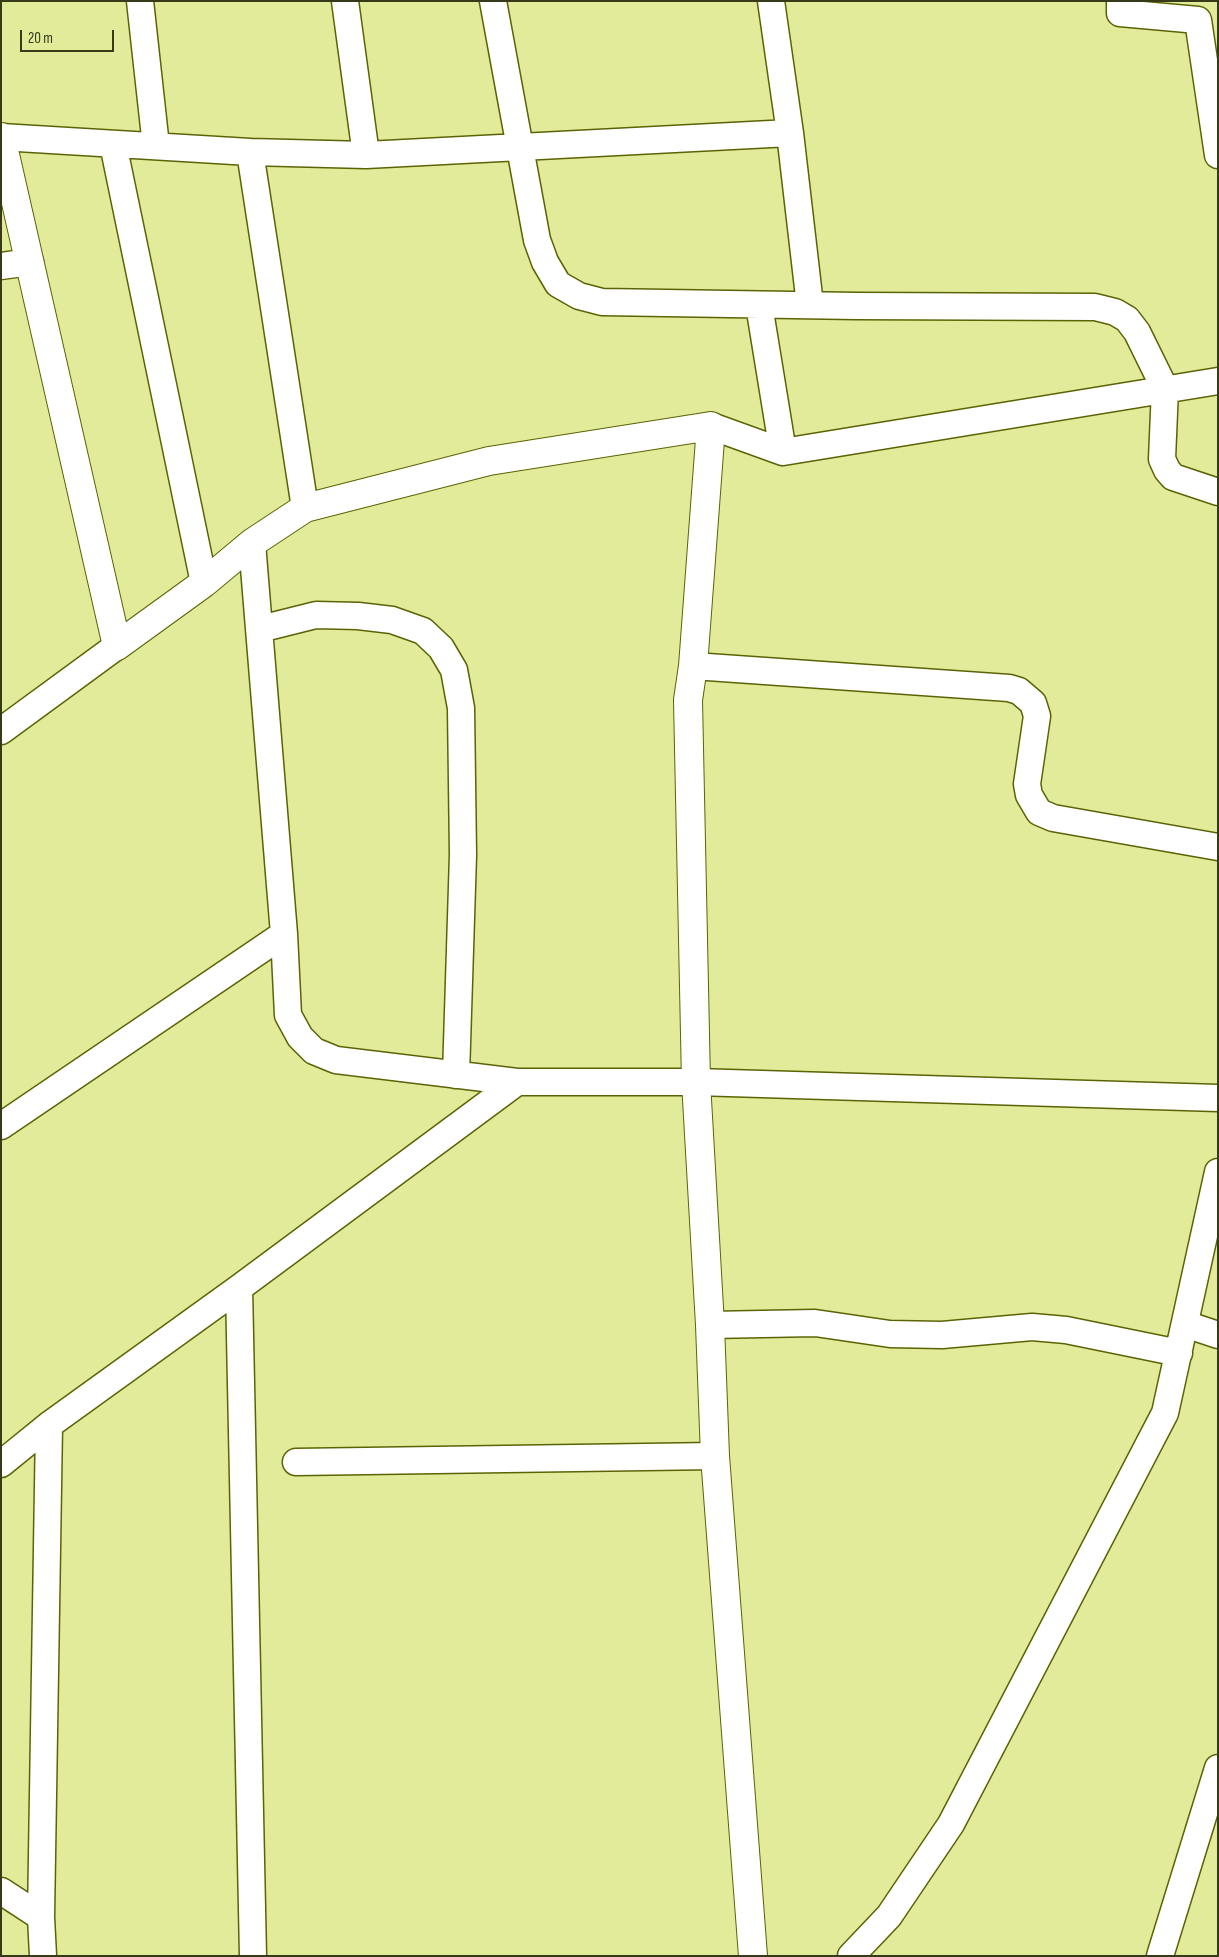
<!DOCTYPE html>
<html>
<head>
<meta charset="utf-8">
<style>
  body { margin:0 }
  #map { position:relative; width:1219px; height:1957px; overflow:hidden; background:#e1eb99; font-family:"Sofia Sans Condensed",sans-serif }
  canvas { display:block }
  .frame { position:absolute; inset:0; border:2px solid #363a18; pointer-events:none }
  .scale { position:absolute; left:20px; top:30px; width:94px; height:22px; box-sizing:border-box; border:2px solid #363a18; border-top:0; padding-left:6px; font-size:15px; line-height:18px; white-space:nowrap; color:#363a18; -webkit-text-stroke:4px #e1eb99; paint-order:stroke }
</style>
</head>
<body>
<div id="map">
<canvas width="1219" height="1957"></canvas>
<div class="frame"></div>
<div class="scale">20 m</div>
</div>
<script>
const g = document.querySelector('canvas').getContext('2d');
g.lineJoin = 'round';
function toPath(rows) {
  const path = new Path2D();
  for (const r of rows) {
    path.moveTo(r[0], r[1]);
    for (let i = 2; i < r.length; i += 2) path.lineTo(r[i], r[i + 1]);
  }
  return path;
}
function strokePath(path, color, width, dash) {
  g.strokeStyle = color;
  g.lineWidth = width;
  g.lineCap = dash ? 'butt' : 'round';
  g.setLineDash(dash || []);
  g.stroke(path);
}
const minor = toPath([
  [140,1,156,146],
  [345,1,366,155],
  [493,1,537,240,545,262,558,284,579,296,602,302,857,306,1095,307,1115,312,1127,319,1137,332,1165,389,1162,459,1167,470,1173,477,1218,492],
  [1120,1,1120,13,1198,20,1218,155],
  [790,133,810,305],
  [1,137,250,152,305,508],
  [113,144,204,583],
  [250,152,366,155,790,133,771,1],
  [1,266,30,262],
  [759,305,783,452],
  [711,426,783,452,1218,381],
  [252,543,284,934,288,1015,300,1037,314,1051,336,1060,517,1082,696,1082,1218,1098],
  [260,629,316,615,358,616,392,620,423,631,441,648,454,670,461,708,463,855,456,1075],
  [693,666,1009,688,1019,691,1033,703,1037,716,1027,784,1029,795,1039,812,1053,818,1218,847],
  [1,731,117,646],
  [1,1126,284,934],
  [239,1288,253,1956],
  [1185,1324,1218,1335],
  [710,1325,815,1323,890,1334,942,1335,1032,1327,1066,1330,1179,1353],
  [296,1462,715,1456],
  [1,1464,49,1425,239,1288,517,1082],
  [1,1891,41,1917],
  [43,1956,41,1917,49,1425],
  [851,1956,889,1916,951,1824,1165,1413,1218,1172],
  [1160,1956,1218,1768]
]);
const secondary = toPath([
  [1,137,117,646,204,583,252,543,305,508,489,461,711,426,693,666,688,700,696,1082,710,1325,715,1456,753,1956]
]);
strokePath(minor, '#5c6305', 29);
strokePath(secondary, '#5c6305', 30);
strokePath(minor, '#fff', 26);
strokePath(secondary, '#fff', 28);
</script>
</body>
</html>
